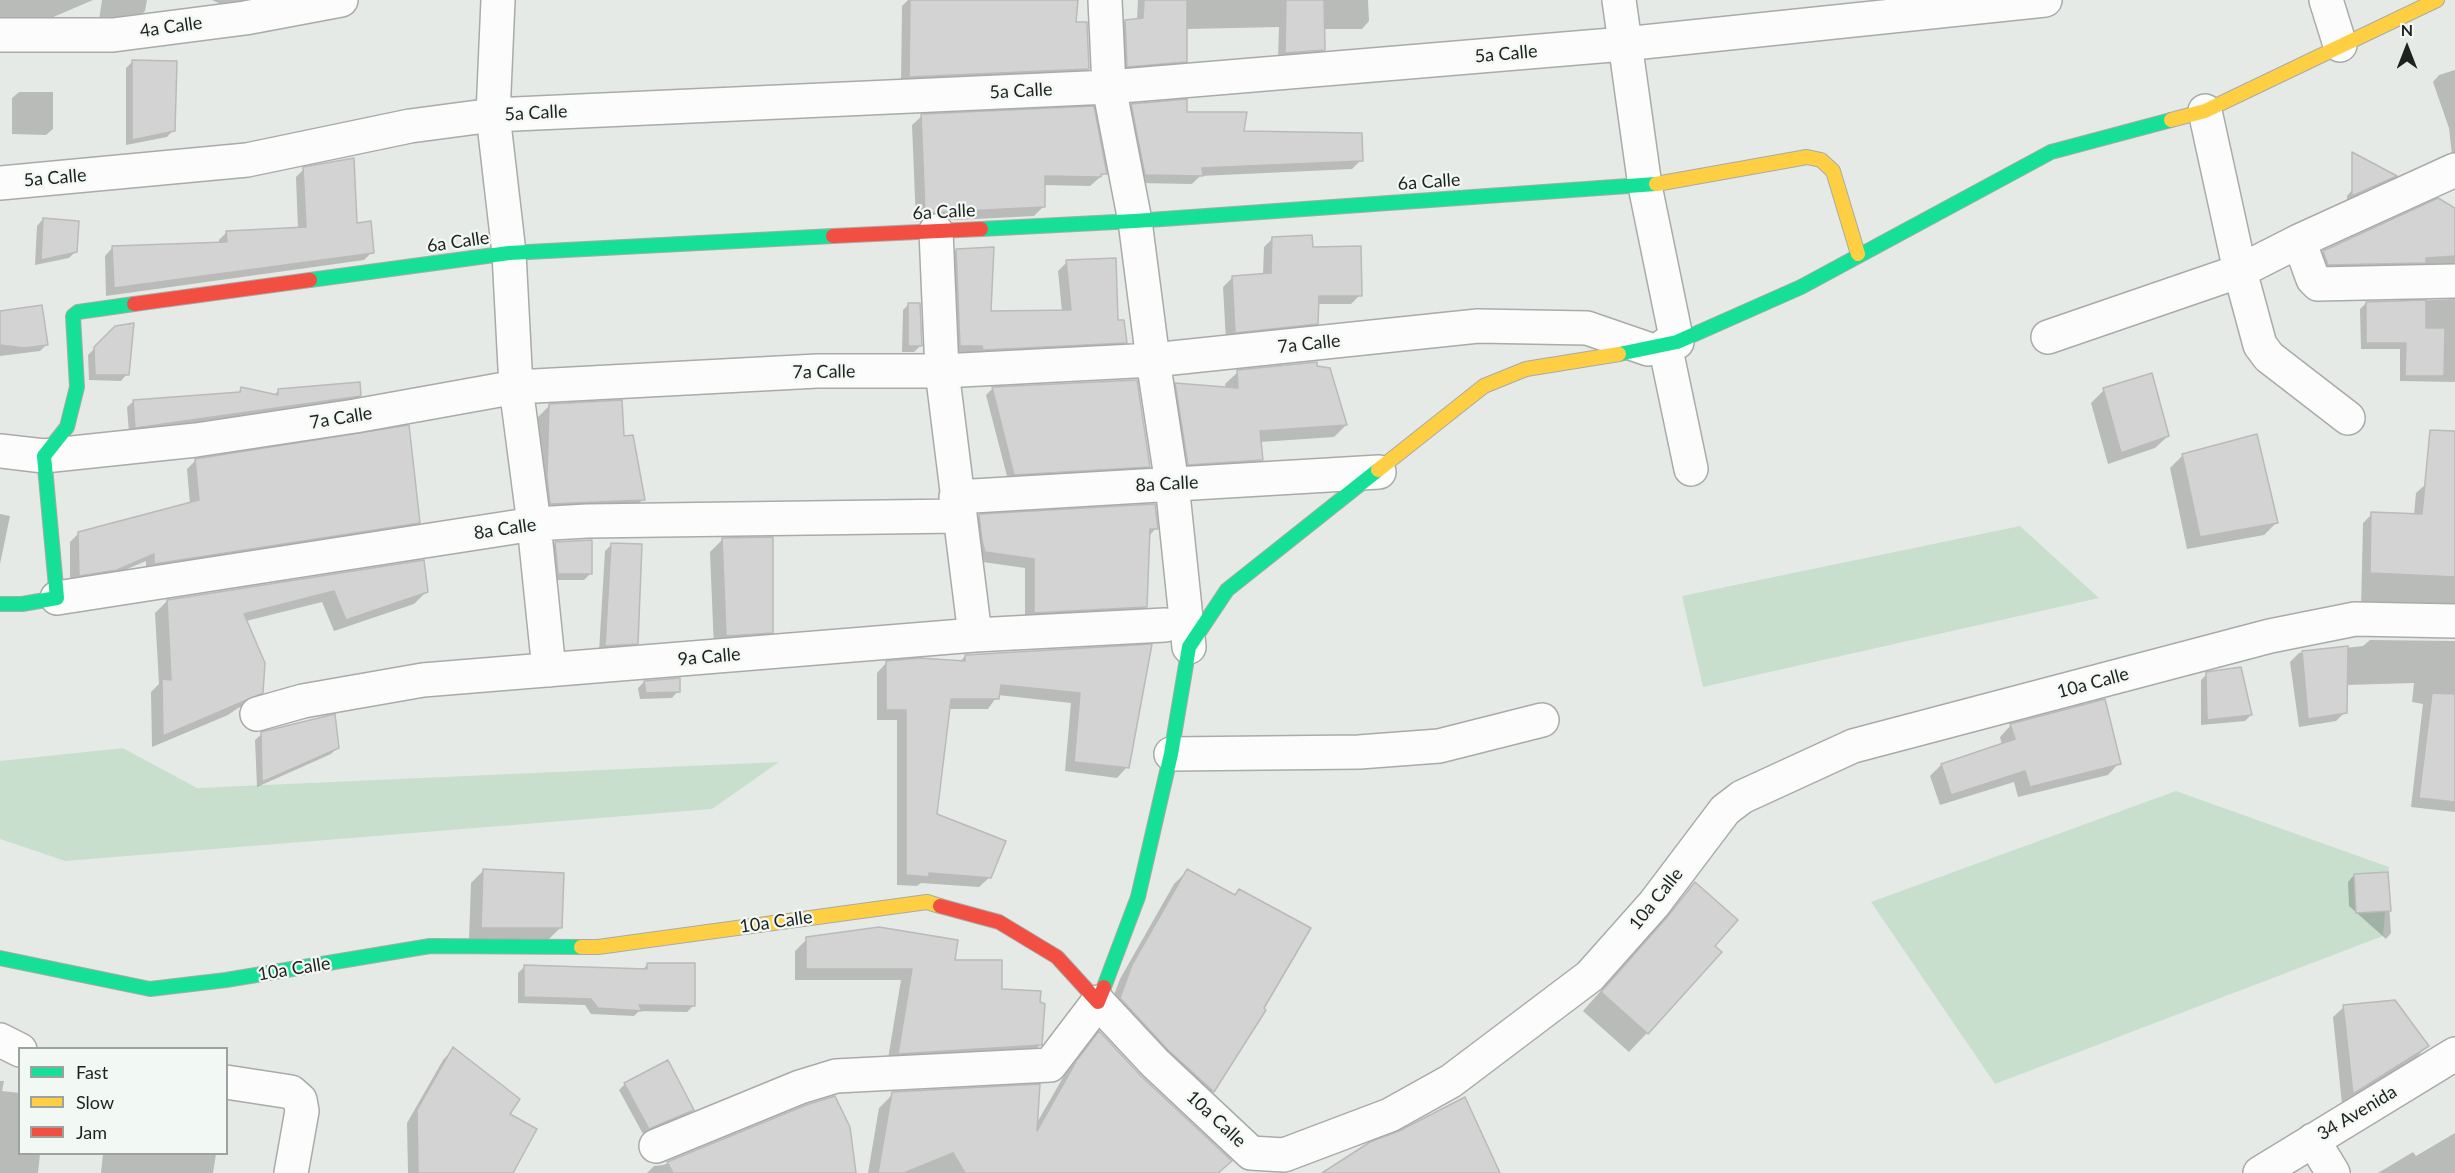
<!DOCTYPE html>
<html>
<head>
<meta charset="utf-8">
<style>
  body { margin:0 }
  #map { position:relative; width:2455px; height:1173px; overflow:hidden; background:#e6eae7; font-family:Lato,sans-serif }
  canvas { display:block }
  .legend { position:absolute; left:18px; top:1047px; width:210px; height:108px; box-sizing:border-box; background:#f2f8f3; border:2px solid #9ea29e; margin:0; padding:8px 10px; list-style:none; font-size:18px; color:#1f211f }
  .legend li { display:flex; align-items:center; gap:12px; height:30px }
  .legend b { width:30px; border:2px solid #9ea29e }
  .north { position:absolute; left:2377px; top:18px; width:60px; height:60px; -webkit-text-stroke:4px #f2f8f3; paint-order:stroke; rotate:0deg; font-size:16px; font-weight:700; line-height:24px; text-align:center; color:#1f211f }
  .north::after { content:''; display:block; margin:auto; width:21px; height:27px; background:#1f211f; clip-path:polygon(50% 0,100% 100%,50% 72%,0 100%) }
</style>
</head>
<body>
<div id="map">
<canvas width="2455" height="1173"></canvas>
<ul class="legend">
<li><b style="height:8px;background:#16e098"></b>Fast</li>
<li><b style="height:8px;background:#ffcf43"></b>Slow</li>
<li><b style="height:8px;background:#f24e42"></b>Jam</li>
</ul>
<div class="north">N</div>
</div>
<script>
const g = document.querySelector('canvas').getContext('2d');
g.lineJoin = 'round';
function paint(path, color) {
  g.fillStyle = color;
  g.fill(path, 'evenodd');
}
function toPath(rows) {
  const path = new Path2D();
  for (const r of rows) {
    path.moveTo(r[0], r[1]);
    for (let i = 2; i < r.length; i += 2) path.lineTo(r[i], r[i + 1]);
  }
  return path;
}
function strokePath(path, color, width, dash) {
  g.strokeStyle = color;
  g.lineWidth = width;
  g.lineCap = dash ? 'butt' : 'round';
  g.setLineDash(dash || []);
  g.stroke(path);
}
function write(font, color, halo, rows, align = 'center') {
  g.font = font + ' Lato,sans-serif';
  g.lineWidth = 4.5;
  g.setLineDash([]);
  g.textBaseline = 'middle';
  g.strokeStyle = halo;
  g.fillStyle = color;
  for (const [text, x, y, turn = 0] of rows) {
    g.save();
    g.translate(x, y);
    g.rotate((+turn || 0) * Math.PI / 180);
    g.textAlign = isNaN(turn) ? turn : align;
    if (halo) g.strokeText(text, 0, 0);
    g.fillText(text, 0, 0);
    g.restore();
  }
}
paint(toPath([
  [2020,526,2099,598,1703,687,1682,596],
  [123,748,197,788,779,762,712,809,65,861,0,839,0,761],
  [2176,791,2389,867,2383,936,1995,1084,1871,902]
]), '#c9dfce');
paint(toPath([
  [0,0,93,0,30,27,0,27],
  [102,0,147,0,145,11,133,23,98,27],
  [212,0,248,0,240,8,234,10],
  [908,0,1076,0,1074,24,1088,69,1080,77,901,85,902,6],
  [1138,0,1368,0,1369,21,1362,29,1323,29,1324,50,1316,57,1278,60,1279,27,1186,29,1186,61,1178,69,1120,73,1118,29,1125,21,1137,20],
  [132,62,173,130,167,137,126,145,126,68],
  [2455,70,2455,154,2452,155,2449,128,2433,82,2439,75],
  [19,92,53,92,53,129,46,135,12,134,12,98],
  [1132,105,1186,113,1243,133,1361,160,1352,169,1200,176,1192,184,1137,183,1123,114],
  [922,116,1105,173,1090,186,1043,185,1044,206,1034,216,916,222,912,125],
  [304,169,356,224,372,252,364,260,106,296,105,256,113,247,219,244,219,240,227,232,298,228,296,177],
  [2353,189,2367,189,2347,201,2347,196],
  [43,219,75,252,69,258,35,265,37,226],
  [2455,223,2455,270,2322,271,2317,258,2323,252],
  [1273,238,1311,248,1360,295,1351,304,1318,304,1317,323,1308,332,1226,341,1223,287,1232,278,1263,275,1264,247],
  [956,250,990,313,1062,311,1058,271,1067,262,1117,322,1125,342,1116,351,951,354,947,259],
  [2455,299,2455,382,2400,381,2400,349,2361,349,2360,309,2366,303],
  [909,304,921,345,914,352,902,352,903,310],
  [0,313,46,345,40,351,0,356],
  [116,327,127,374,121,381,89,380,88,355],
  [1238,372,1346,425,1334,437,1260,442,1262,460,1250,472,1176,476,1164,396,1176,384,1226,388,1225,384],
  [242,389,273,396,279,390,360,395,353,402,129,433,127,407,134,401,237,394],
  [992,389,1149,466,1143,472,1008,480,986,395],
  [2104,390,2168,436,2155,448,2108,464,2091,403],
  [550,405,643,499,632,511,539,515,536,490,538,417],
  [2183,455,2276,523,2264,535,2187,549,2170,468],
  [196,460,419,522,410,531,146,572,146,561,106,578,70,584,70,542,79,533,190,504,187,469],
  [2426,484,2455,487,2455,614,2361,609,2363,523,2372,514,2414,515,2416,493],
  [0,514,10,516,0,564],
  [979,516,1156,528,1149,536,1146,607,1136,616,1025,622,1025,568,976,561,970,526],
  [723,539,771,632,758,645,714,649,710,552],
  [555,543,590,574,584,580,552,580,549,549],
  [611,545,636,643,630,649,599,652,605,551],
  [423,562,426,592,414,604,334,631,322,602,246,621,261,692,249,704,238,708,228,715,152,747,151,692,159,684,155,613,167,601],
  [2370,640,2455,641,2455,812,2411,807,2423,704,2412,702,2414,683,2346,685,2345,712,2336,721,2299,727,2290,662,2299,653,2363,646],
  [1150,646,1127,767,1117,778,1065,771,1071,703,998,695,988,709,948,709,935,815,990,877,979,887,921,883,917,886,897,885,897,720,877,720,877,673,887,662,960,662,965,656],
  [2207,674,2251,715,2245,721,2201,725,2201,680],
  [644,682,678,691,672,698,640,699,638,688],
  [2011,725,2119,763,2108,775,2018,797,2014,782,1940,805,1930,776,1941,765,2002,745,2000,737],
  [262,734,337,748,331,754,257,787,255,740],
  [484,870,561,927,548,940,469,940,471,883],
  [1187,871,1233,896,1239,890,1264,1010,1213,1091,1200,1104,1108,1011,1120,979,1174,884],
  [2387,873,2391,933,2386,939,2349,906,2348,882,2354,875],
  [1695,884,1712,946,1647,1033,1629,1052,1583,1011],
  [807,939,954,962,1000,990,1043,1005,1039,1046,1027,1058,887,1065,901,980,795,980,795,951],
  [648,964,694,1005,687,1012,639,1011,634,1016,591,1014,585,1005,518,1003,518,973,524,967,641,971],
  [2344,1007,2427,1046,2417,1057,2342,1104,2333,1017],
  [1099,1033,1141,1078,1230,1161,1218,1173,868,1173,879,1108,892,1095,1035,1126,1065,1074],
  [453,1049,508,1114,511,1173,408,1173,407,1123,443,1060],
  [0,1081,4,1081,2,1091,20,1093,20,1154,40,1154,38,1173,0,1173],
  [625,1084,692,1110,686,1116,643,1134,619,1090],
  [807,1106,854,1173,647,1173,654,1166,663,1165],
  [2455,1133,2455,1173,2378,1173,2413,1152,2416,1156],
  [103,1154,216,1154,213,1173,101,1173]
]), '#0003');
const building = toPath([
  [910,0,1078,0,1076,22,1087,22,1089,69,909,77,910,0],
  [1144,0,1187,0,1187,62,1127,67,1125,20,1143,18,1144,0],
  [1286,0,1324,0,1325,50,1285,53,1286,0],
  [132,60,177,61,175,131,132,140,132,60],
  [1187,99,1187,112,1247,112,1244,131,1362,133,1363,161,1202,168,1203,176,1145,175,1131,104,1187,99],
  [1094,106,1107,174,1101,174,1101,177,1045,176,1045,207,925,213,921,114,1094,106],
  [2352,152,2397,176,2352,196,2352,152],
  [354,158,357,223,371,221,374,253,114,288,112,246,227,242,226,231,306,227,303,167,354,158],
  [2438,198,2455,208,2455,256,2426,258,2426,263,2328,265,2323,251,2438,198],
  [43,218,79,221,77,252,41,260,43,218],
  [1312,235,1313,247,1361,246,1362,296,1319,296,1318,324,1235,333,1232,276,1271,273,1272,237,1312,235],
  [994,247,991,311,1071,310,1066,260,1116,258,1118,320,1124,320,1127,343,983,350,982,346,960,346,956,249,994,247],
  [2426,300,2426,328,2445,328,2444,376,2405,376,2406,343,2366,343,2366,302,2426,300],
  [908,303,920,303,922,346,908,346,908,303],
  [42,305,48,345,24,348,0,345,0,311,42,305],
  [134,323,129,375,95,375,94,347,115,326,134,323],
  [1317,362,1317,366,1330,368,1347,425,1260,431,1263,460,1188,465,1175,383,1238,388,1237,370,1317,362],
  [2152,373,2169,436,2121,453,2103,388,2152,373],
  [1137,380,1150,467,1014,475,992,387,1137,380],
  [360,382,361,396,135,428,133,400,240,392,241,387,278,395,278,389,360,382],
  [622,400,624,436,633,435,645,500,550,504,547,477,549,404,622,400],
  [409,425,420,523,154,564,154,554,117,570,79,576,78,532,199,500,195,459,409,425],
  [2430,430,2455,431,2455,577,2370,573,2371,512,2422,514,2430,430],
  [2257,434,2278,523,2200,537,2182,454,2257,434],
  [1155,504,1158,529,1150,529,1147,607,1034,613,1034,559,985,552,982,541,979,514,1155,504],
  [773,537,773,633,726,636,722,538,773,537],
  [592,540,592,574,558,574,555,542,592,540],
  [611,543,642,544,638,644,605,646,611,543],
  [424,560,428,592,346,620,334,591,244,614,265,663,263,693,163,736,162,679,171,680,167,600,424,560],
  [1152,644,1129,768,1074,762,1080,693,1001,685,999,699,951,699,937,814,1006,841,991,878,929,873,929,877,906,875,906,710,886,710,886,661,920,658,965,661,965,655,1152,644],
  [2348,646,2347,713,2308,719,2302,651,2348,646],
  [2241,667,2252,715,2207,720,2206,672,2241,667],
  [680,678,680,692,646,693,644,681,680,678],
  [2432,693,2455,694,2455,802,2419,798,2432,693],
  [2105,699,2121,764,2030,787,2025,771,1951,795,1941,764,2015,739,2010,724,2105,699],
  [335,714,339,748,262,782,261,732,335,714],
  [483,869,564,873,562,928,481,928,483,869],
  [1187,869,1235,895,1239,889,1311,928,1264,1008,1266,1010,1214,1092,1168,1050,1120,998,1132,965,1187,869],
  [2388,872,2391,911,2356,913,2354,874,2388,872],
  [1695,882,1738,920,1715,946,1722,952,1648,1034,1601,992,1668,916,1695,882],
  [879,927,958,940,955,960,1002,960,1002,989,1041,991,1040,1002,1045,1004,1042,1045,898,1054,912,969,806,969,806,937,879,927],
  [647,963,695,963,695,1006,639,1005,642,1011,598,1008,591,999,524,997,524,965,647,969,647,963],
  [2395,1000,2429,1046,2353,1094,2343,1005,2395,1000],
  [1099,1031,1142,1077,1232,1161,1218,1173,965,1173,953,1153,904,1173,878,1173,892,1092,1040,1084,1037,1131,1077,1060,1099,1031],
  [453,1047,520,1099,510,1114,537,1129,513,1173,418,1173,417,1110,453,1047],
  [668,1060,694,1110,649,1129,624,1083,668,1060],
  [835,1096,850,1127,856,1173,673,1173,667,1162,806,1105,835,1096],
  [1465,1097,1500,1173,1322,1173,1370,1142,1399,1131,1465,1097]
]);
paint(building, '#d2d3d2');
strokePath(building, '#b9bab9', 1.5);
const street = toPath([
  [498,0,493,115,509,253,516,387,534,524,549,670],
  [1105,0,1109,87,1135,221,1153,360,1172,484,1189,647],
  [1619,0,1645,186,1677,342],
  [2326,0,2340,45],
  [0,35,113,35,245,18,341,0],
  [2205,111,2240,271,2260,345,2269,357,2348,418],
  [0,183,247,160,410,126,493,115,1109,87,1624,44,2045,0],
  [936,231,942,371,975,635],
  [2299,241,2313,279,2318,284,2455,281],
  [2048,337,2240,271,2299,241,2455,170],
  [1665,345,1691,469],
  [0,451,44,456,196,440,355,416,516,387,817,371,942,371,1153,360,1478,326,1587,328,1648,349],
  [956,497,1379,472],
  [57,598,534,524,587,521,958,516],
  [257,714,303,701,423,680,975,635,1165,625],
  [1171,754,1359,752,1439,746,1542,720],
  [0,1040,20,1050],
  [226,1082,291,1092,300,1100,302,1111,291,1173],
  [2313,1140,2333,1173],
  [656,1146,800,1087,836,1076,1050,1065,1098,1002,1155,1063,1251,1153,1284,1155,1390,1115,1451,1081,1590,976,1654,904,1725,810,1742,797,1853,746,2270,636,2355,619,2455,621],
  [2260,1173,2455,1054]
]);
const fast = toPath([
  [981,229,1135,221,1656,184],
  [310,280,509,253,833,236],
  [1619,354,1677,342,1801,287,2051,152,2171,120],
  [0,604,22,604,57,598,44,456,67,427,77,387,73,316,78,312,134,304],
  [0,958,150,989,226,980,430,946,581,947],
  [1104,987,1138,897,1171,754,1189,647,1227,590,1378,470]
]);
const slow = toPath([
  [2171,120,2205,111,2437,0],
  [1656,184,1807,157,1821,160,1833,171,1858,254],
  [1378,470,1484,386,1526,369,1619,354],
  [581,947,598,947,927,902,940,906]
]);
const jam = toPath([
  [833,236,981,229],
  [134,304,310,280],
  [940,906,999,922,1057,957,1098,1002,1104,987]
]);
strokePath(street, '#a8aba8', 36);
strokePath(fast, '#a8aba8', 16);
strokePath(slow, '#a8aba8', 16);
strokePath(jam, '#a8aba8', 16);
strokePath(street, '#fbfcfb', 33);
strokePath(fast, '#16e098', 14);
strokePath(slow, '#ffcf43', 14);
strokePath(jam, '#f24e42', 14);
write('18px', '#1f211f', '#f2f8f3', [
  ["4a Calle",171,27,-8],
  ["5a Calle",1506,54,-5],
  ["5a Calle",1021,91,-3],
  ["5a Calle",536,113,-3],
  ["5a Calle",55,178,-5],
  ["6a Calle",1429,182,-4],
  ["6a Calle",944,212,-3],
  ["6a Calle",458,242,-8],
  ["7a Calle",1309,344,-6],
  ["7a Calle",824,372,-1],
  ["7a Calle",341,418,-9],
  ["8a Calle",1167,484,-3],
  ["8a Calle",505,529,-8],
  ["9a Calle",709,657,-5],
  ["10a Calle",2093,683,-15],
  ["10a Calle",1656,899,-51],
  ["10a Calle",776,922,-8],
  ["10a Calle",294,969,-9],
  ["34 Avenida",2357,1113,-31],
  ["10a Calle",1216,1119,43]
]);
</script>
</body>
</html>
